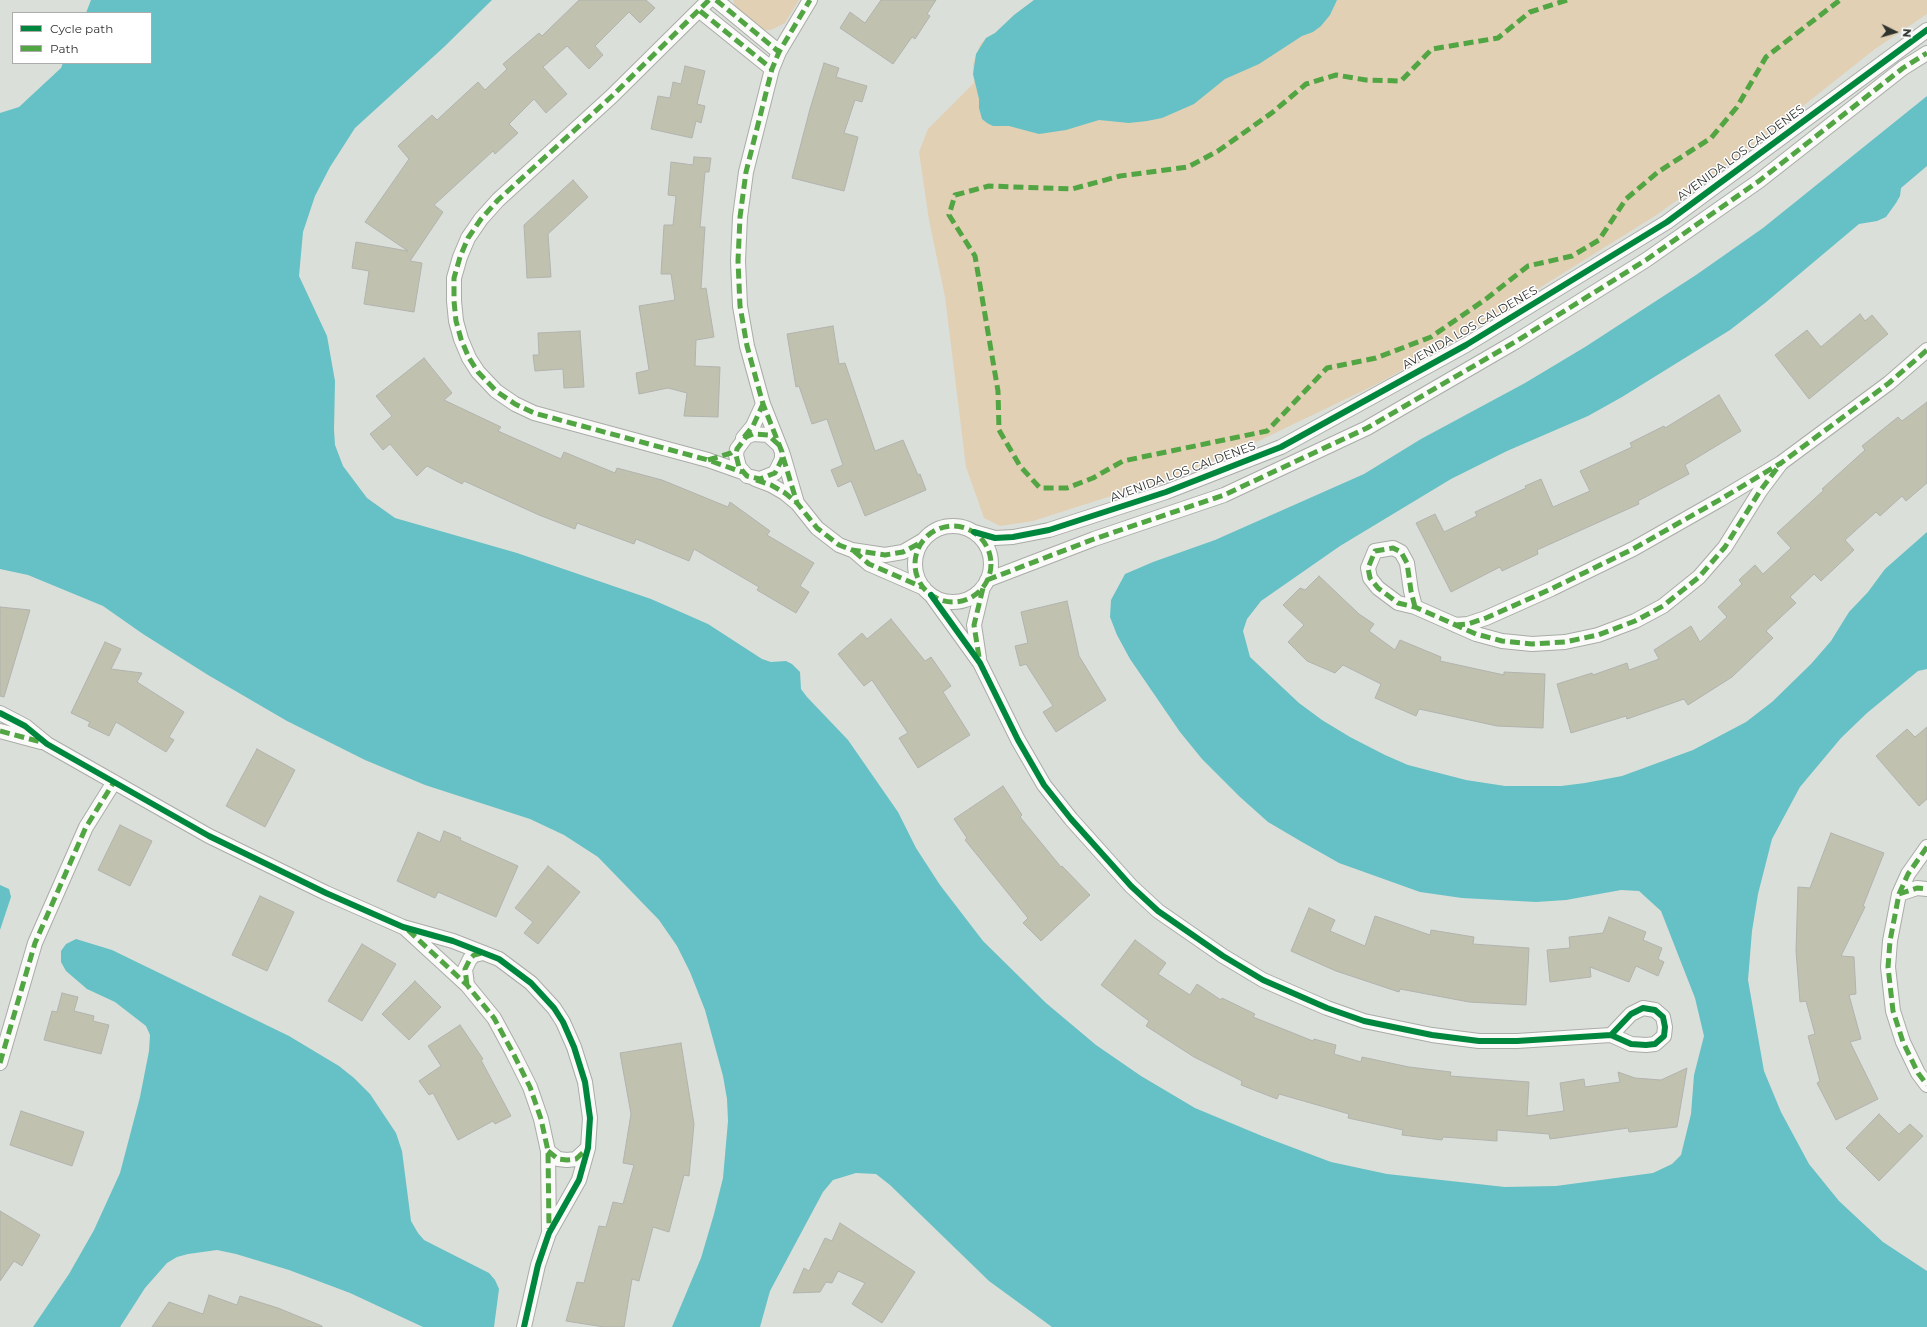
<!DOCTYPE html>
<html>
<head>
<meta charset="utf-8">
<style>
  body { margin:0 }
  #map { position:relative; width:1927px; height:1327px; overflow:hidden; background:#dbdfd9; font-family:Montserrat,sans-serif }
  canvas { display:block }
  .legend { position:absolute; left:12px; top:12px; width:140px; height:52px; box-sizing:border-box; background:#fff; border:1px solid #acadab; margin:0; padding:5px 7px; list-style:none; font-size:12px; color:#2f332e }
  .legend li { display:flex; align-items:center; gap:8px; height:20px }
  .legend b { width:20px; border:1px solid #acadab }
  .north { position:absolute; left:1875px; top:12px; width:40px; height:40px; -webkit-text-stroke:3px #fff; paint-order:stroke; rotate:95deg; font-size:11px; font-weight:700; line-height:16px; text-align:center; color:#2f332e }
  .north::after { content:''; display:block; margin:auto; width:14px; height:18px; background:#2f332e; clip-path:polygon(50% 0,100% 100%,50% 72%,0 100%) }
</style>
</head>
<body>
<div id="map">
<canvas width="1927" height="1327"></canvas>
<ul class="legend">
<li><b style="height:5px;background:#00873e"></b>Cycle path</li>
<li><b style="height:5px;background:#52a543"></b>Path</li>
</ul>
<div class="north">N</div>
</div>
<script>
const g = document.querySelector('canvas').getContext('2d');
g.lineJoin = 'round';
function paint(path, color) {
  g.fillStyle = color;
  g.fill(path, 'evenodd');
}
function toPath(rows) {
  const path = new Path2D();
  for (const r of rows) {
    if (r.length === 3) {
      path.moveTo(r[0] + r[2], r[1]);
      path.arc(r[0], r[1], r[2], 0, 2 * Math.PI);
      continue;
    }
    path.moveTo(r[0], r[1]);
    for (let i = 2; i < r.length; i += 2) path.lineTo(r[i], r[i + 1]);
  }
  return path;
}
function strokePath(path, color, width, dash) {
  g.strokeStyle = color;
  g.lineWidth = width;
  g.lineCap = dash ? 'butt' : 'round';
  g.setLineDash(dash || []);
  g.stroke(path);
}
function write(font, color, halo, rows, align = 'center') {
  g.font = font + ' Montserrat,sans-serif';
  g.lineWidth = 3;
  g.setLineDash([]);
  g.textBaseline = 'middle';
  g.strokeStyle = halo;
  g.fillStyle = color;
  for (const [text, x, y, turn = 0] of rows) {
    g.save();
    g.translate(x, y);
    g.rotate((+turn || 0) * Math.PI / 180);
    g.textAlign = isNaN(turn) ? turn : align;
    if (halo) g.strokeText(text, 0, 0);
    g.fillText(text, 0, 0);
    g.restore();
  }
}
paint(toPath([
  [733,0,799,0,785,23,771,30,763,30,736,9],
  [1034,0,1927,0,1927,14,1875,49,1750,148,1655,216,1451,343,1377,384,1244,448,1183,473,1033,521,1000,526,984,518,966,467,945,297,929,220,919,152,928,129,974,83,973,64,980,45,986,38,995,33,1014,15]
]), '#e2d0b4');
paint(toPath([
  [91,0,492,0,444,47,355,128,330,167,315,196,303,232,299,276,327,336,335,381,334,430,335,445,343,466,367,498,395,518,517,553,651,599,708,624,762,659,771,662,786,661,792,664,800,672,801,689,807,697,848,740,898,812,916,848,940,885,983,941,1046,1003,1096,1045,1141,1076,1195,1108,1262,1136,1331,1162,1387,1174,1505,1187,1556,1186,1653,1173,1672,1164,1681,1155,1691,1114,1694,1075,1704,1036,1695,998,1661,911,1639,891,1621,890,1566,900,1536,902,1462,898,1420,892,1339,863,1302,842,1268,822,1240,797,1202,759,1180,732,1130,659,1117,635,1110,617,1111,600,1125,574,1153,562,1215,540,1364,474,1421,439,1525,383,1585,347,1696,275,1763,228,1927,96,1927,166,1901,188,1900,196,1896,203,1886,217,1877,221,1859,224,1765,303,1730,330,1622,397,1588,416,1507,451,1451,479,1340,546,1261,601,1247,619,1243,631,1250,657,1299,703,1322,720,1350,737,1385,755,1408,765,1466,780,1505,786,1561,786,1585,783,1622,776,1693,750,1746,722,1772,702,1811,664,1831,641,1849,612,1868,592,1885,569,1927,532,1927,669,1918,671,1867,713,1841,738,1800,787,1772,839,1758,894,1752,931,1748,980,1764,1071,1781,1112,1809,1164,1839,1201,1883,1242,1927,1271,1927,1327,1052,1327,989,1281,890,1185,876,1174,856,1173,833,1180,823,1192,770,1291,760,1327,672,1327,701,1258,714,1214,723,1178,728,1121,727,1099,723,1076,705,1010,690,972,677,946,659,920,598,857,564,835,530,819,425,785,365,760,287,721,208,675,143,634,103,606,28,575,0,569,0,113,19,107,61,68,63,63,151,63,151,13,86,13],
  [1034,0,1337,0,1330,15,1321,26,1313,32,1302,36,1259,64,1225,79,1194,104,1162,118,1147,121,1129,123,1099,120,1066,130,1039,134,1009,126,993,126,987,123,982,119,979,108,979,99,973,74,976,54,986,38,995,33,1014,15],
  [0,885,9,889,11,897,0,930],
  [76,939,112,950,289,1036,339,1066,354,1078,370,1094,396,1133,402,1151,411,1221,418,1233,424,1240,489,1273,495,1280,499,1289,494,1327,423,1327,350,1293,289,1270,236,1254,217,1250,188,1254,177,1257,167,1263,145,1288,120,1327,33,1327,69,1274,94,1230,120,1173,140,1097,149,1051,150,1035,146,1026,115,1002,87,989,66,971,61,962,61,951,66,944]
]), '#65c1c5');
const building = toPath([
  [579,0,646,0,655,8,640,23,629,12,595,46,603,55,589,69,567,46,543,67,567,94,546,113,534,99,509,124,518,133,495,154,493,151,434,205,443,212,410,261,422,263,414,312,364,304,369,271,352,268,356,242,408,251,365,222,409,159,398,146,432,115,437,120,478,82,485,90,507,69,503,64,539,33,542,36,579,0],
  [881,0,936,0,927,14,930,16,915,39,912,37,893,64,840,28,850,12,865,23,881,0],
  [824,63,839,68,836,77,867,86,862,102,855,100,844,133,858,137,844,191,792,178,810,109,824,63],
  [685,66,705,71,697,104,705,106,701,123,696,121,692,138,651,129,658,96,670,98,673,82,681,84,685,66],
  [694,157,711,158,709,172,705,172,700,227,705,227,701,289,706,288,714,337,696,340,695,366,720,367,718,417,684,416,687,393,668,388,639,394,636,373,649,370,639,306,675,300,671,274,661,274,664,225,673,225,676,196,668,195,671,162,693,165,694,157],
  [573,180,588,197,548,234,551,277,527,278,524,225,573,180],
  [1860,314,1865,321,1872,315,1888,334,1809,399,1775,355,1807,330,1821,347,1860,314],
  [833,326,839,364,845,363,875,451,903,440,918,475,920,474,926,490,865,516,851,481,838,487,831,470,843,465,827,419,812,424,799,386,796,387,787,334,833,326],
  [580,331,584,387,564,388,563,369,535,371,533,355,539,355,538,333,580,331],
  [424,358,452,393,444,400,501,427,498,431,561,459,564,452,615,473,617,468,662,480,728,507,730,502,770,531,767,535,814,563,800,586,809,592,796,613,757,590,759,587,694,549,689,561,636,539,634,544,577,523,575,529,539,515,464,481,462,484,427,466,417,476,390,444,383,450,370,434,392,416,376,396,424,358],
  [1719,395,1741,431,1685,465,1689,474,1638,501,1639,504,1537,550,1538,554,1502,571,1500,567,1451,592,1416,523,1435,514,1444,532,1477,516,1475,512,1526,488,1525,486,1541,479,1553,507,1590,491,1580,471,1632,447,1630,443,1664,426,1665,428,1719,395],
  [1927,402,1927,483,1906,501,1902,496,1880,516,1876,512,1845,540,1854,550,1821,581,1814,574,1790,597,1796,603,1766,631,1773,638,1732,677,1688,705,1684,699,1627,719,1626,716,1571,733,1557,684,1592,673,1593,675,1627,663,1629,670,1659,659,1654,650,1691,626,1700,642,1727,617,1718,607,1742,584,1739,580,1755,565,1763,574,1791,548,1777,533,1824,490,1822,489,1865,450,1862,446,1898,417,1902,421,1927,402],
  [1319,576,1359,614,1374,624,1369,631,1395,650,1400,640,1441,657,1440,661,1504,675,1504,672,1545,674,1543,728,1497,726,1419,709,1416,716,1375,698,1381,684,1343,665,1335,673,1307,661,1288,642,1304,625,1283,605,1300,588,1305,590,1319,576],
  [1067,601,1079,656,1106,700,1056,732,1043,712,1053,706,1026,664,1020,666,1015,646,1028,643,1021,612,1067,601],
  [0,607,30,610,4,697,0,696,0,607],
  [891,619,925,661,931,657,951,686,943,692,970,735,918,768,899,738,908,733,872,680,864,686,838,654,862,633,867,639,891,619],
  [105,642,121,649,111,669,142,673,137,682,184,712,169,737,174,740,166,752,116,722,109,736,88,726,90,722,71,713,105,642],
  [1927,727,1927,799,1919,806,1876,756,1907,729,1915,737,1927,727],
  [257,749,295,770,265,827,226,806,257,749],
  [1003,786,1022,815,1020,817,1061,867,1062,866,1090,895,1041,941,1023,923,1028,918,965,840,967,838,954,819,1003,786],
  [120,825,152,841,130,886,98,870,120,825],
  [444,831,461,838,460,840,518,866,496,917,438,892,435,898,397,881,418,832,440,842,444,831],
  [1831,833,1884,853,1863,906,1865,907,1841,956,1854,957,1856,994,1849,995,1861,1039,1850,1042,1878,1099,1836,1120,1817,1083,1820,1081,1808,1036,1815,1034,1806,1001,1800,1002,1796,951,1798,887,1810,888,1831,833],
  [548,866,580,892,538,944,524,933,533,922,515,908,548,866],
  [260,896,294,912,267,971,232,955,260,896],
  [1309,908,1335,920,1330,931,1365,946,1375,916,1430,935,1431,930,1474,937,1473,944,1529,948,1526,1005,1469,1002,1400,989,1399,992,1336,971,1291,951,1309,908],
  [1609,917,1646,932,1643,940,1662,948,1658,959,1664,962,1658,976,1636,966,1629,982,1590,967,1591,977,1550,982,1547,950,1570,948,1569,937,1603,933,1609,917],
  [1135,940,1166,963,1158,974,1190,995,1197,984,1221,1000,1222,998,1255,1014,1253,1017,1313,1041,1314,1039,1336,1045,1334,1054,1361,1062,1362,1057,1409,1067,1451,1072,1450,1076,1529,1082,1527,1116,1564,1111,1560,1083,1584,1079,1585,1087,1620,1082,1618,1072,1635,1078,1661,1080,1687,1068,1677,1127,1629,1132,1628,1128,1550,1139,1549,1134,1497,1130,1497,1141,1443,1137,1442,1140,1402,1135,1403,1130,1348,1118,1349,1114,1279,1094,1277,1099,1241,1085,1242,1081,1194,1057,1146,1026,1149,1021,1101,985,1135,940],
  [362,944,396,964,362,1021,328,1001,362,944],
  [415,981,441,1007,409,1040,382,1014,415,981],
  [62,993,78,997,74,1011,94,1016,93,1021,109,1025,101,1054,44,1040,52,1011,57,1012,62,993],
  [460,1025,483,1059,481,1060,511,1116,495,1124,493,1121,458,1140,433,1093,429,1095,419,1081,441,1066,428,1046,460,1025],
  [681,1043,694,1124,689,1176,684,1175,669,1232,653,1227,639,1281,632,1279,624,1327,604,1327,566,1321,577,1282,584,1283,599,1226,606,1227,613,1202,623,1204,634,1165,623,1163,631,1114,620,1053,681,1043],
  [21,1111,84,1132,72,1166,10,1145,21,1111],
  [1879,1114,1899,1134,1910,1124,1923,1136,1879,1181,1846,1148,1879,1114],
  [0,1211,40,1235,22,1266,14,1261,0,1281,0,1211],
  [840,1223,915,1272,882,1323,852,1304,865,1283,838,1271,832,1283,826,1282,820,1292,793,1293,804,1268,809,1271,825,1238,832,1241,840,1223],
  [209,1295,237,1305,240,1296,278,1308,322,1326,322,1327,152,1327,169,1302,203,1314,209,1295]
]);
paint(building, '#c0c1ae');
strokePath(building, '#b1b3ae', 1);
const street = toPath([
  [709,0,612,96,498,200,481,219,468,238,460,257,454,278,454,301,456,321,461,339,469,358,478,372,496,391,515,404,534,413,708,460,742,472],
  [716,0,779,52],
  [700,11,772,69],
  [743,438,753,426,763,404],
  [779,445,768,435,753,434,746,437,737,449,736,455,739,467,747,476,760,479,775,473,782,459,782,452,763,404,747,346,740,306,738,261,740,217,746,172,772,69,779,52,810,0],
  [783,455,797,503],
  [755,479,771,485,785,493,797,503,817,528,839,545,852,550,885,555,903,552,922,541],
  [953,564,38],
  [974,532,995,538,1013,537,1049,530,1166,492,1281,447,1466,345,1667,222,1927,30],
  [854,551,869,564,924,588],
  [987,580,1094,539,1224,495,1367,428,1515,342,1646,260,1759,181,1903,68,1927,53],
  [931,595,980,663,1018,740,1044,785,1071,819,1131,886,1158,911,1223,956,1263,980,1327,1008,1364,1021,1432,1035,1479,1041,1517,1041,1611,1035,1631,1044,1646,1045,1655,1044,1664,1036,1665,1027,1663,1017,1655,1010,1643,1008,1631,1014,1611,1035],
  [1415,607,1411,591,1407,563,1401,552,1393,548,1375,551,1368,568,1370,578,1378,588,1398,603,1415,607,1476,634,1502,641,1532,644,1565,642,1598,635,1635,621,1663,606,1699,577,1725,547,1760,491,1781,463],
  [1455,625,1468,624,1486,618,1551,589,1633,549,1721,499,1781,463,1889,383,1927,350],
  [979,658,974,625,983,587],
  [0,713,25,726,47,744,209,836,326,893,403,927,453,941,499,959,531,983,554,1008,563,1022,574,1047,585,1082,590,1118,588,1148,579,1180,549,1233,538,1265,524,1327],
  [0,731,41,742],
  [1927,847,1908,874,1899,894,1890,941,1888,967,1893,1011,1903,1042,1918,1073,1927,1085],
  [1899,894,1917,888,1927,889],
  [406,929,467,985,494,1018,513,1053,530,1087,541,1119,548,1151,549,1233],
  [467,985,465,969,470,959,474,955,484,953],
  [0,1063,35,943,86,827,114,782],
  [548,1151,558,1159,567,1160,576,1159,588,1148]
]);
strokePath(street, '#a9aca8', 16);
strokePath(street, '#fafaf9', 14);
strokePath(toPath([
  [709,0,612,96,498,200,481,219,468,238,460,257,454,278,454,301,456,321,461,339,469,358,478,372,496,391,515,404,534,413,708,460,742,472],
  [716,0,779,52],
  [1567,0,1530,12,1498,38,1432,49,1401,81,1366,80,1336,75,1306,84,1273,112,1218,151,1188,167,1120,176,1072,189,989,186,955,195,949,215,975,256,998,391,999,430,1020,466,1040,488,1067,488,1093,478,1123,461,1267,431,1327,368,1376,358,1431,337,1486,299,1528,266,1572,256,1599,240,1626,199,1658,172,1711,138,1737,107,1766,57,1840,0],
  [700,11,772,69],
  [744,437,753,426,763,404],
  [779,445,768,435,753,434,746,437,737,449,736,455,739,467,747,476,760,479,775,473,782,459,782,452,763,404,747,346,740,306,738,261,740,217,746,172,772,69,779,52,810,0],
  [783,457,797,503],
  [708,460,731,453,737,449],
  [756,480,771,485,785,493,797,503,817,528,839,545,852,550,885,555,903,552,922,542],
  [953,564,38],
  [854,551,869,564,924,588],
  [987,580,1094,539,1224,495,1367,428,1515,342,1646,260,1759,181,1903,68,1927,53],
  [1415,607,1411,591,1407,563,1401,552,1393,548,1375,551,1368,568,1370,578,1378,588,1398,603,1415,607,1476,634,1502,641,1532,644,1565,642,1598,635,1635,621,1663,606,1699,577,1725,547,1760,491,1781,463],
  [1455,625,1468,624,1486,618,1551,589,1633,549,1721,499,1781,463,1889,383,1927,350],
  [979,657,974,625,983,588],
  [0,731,41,742],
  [1927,847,1908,874,1899,894,1890,941,1888,967,1893,1011,1903,1042,1918,1073,1927,1085],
  [1899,894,1917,888,1927,889],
  [408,930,467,985,494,1018,513,1053,530,1087,541,1119,548,1151,549,1229],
  [467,985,465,969,470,959,474,955,482,953],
  [0,1063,35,943,86,827,114,782],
  [548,1151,558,1159,567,1160,576,1159,586,1150]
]), '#52a543', 5, [10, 5]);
strokePath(toPath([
  [974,532,995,538,1013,537,1049,530,1166,492,1281,447,1466,345,1667,222,1927,30],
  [931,595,980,663,1018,740,1044,785,1071,819,1131,886,1158,911,1223,956,1263,980,1327,1008,1364,1021,1432,1035,1479,1041,1517,1041,1611,1035,1631,1044,1646,1045,1655,1044,1664,1036,1665,1027,1663,1017,1655,1010,1643,1008,1631,1014,1611,1035],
  [0,713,25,726,47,744,209,836,326,893,403,927,453,941,499,959,531,983,554,1008,563,1022,574,1047,585,1082,590,1118,588,1148,579,1180,549,1233,538,1265,524,1327]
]), '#00873e', 6);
write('12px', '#2f332e', '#fff', [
  ["AVENIDA LOS CALDENES",1741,153,-36],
  ["AVENIDA LOS CALDENES",1470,328,-30],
  ["AVENIDA LOS CALDENES",1183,472,-20]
]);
</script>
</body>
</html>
